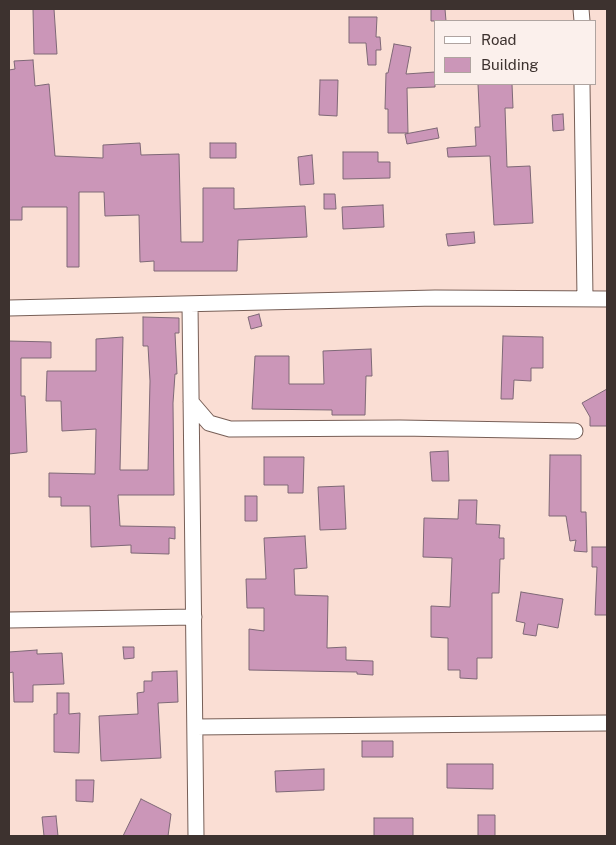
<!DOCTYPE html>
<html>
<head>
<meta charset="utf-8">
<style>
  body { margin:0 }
  #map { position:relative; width:616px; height:845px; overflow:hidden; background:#faded4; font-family:"Public Sans",sans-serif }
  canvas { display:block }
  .frame { position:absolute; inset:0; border:10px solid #3d322f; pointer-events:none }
  .legend { position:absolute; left:434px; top:20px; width:162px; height:65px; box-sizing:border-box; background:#fbf0ec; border:1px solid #afa4a0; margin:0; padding:6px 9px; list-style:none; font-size:15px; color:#3d322f }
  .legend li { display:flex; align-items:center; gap:10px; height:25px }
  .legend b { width:25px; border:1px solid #afa4a0 }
</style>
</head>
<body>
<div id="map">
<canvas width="616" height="845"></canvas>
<div class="frame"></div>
<ul class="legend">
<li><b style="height:6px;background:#fff"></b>Road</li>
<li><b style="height:14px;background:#cb96b8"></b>Building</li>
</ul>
</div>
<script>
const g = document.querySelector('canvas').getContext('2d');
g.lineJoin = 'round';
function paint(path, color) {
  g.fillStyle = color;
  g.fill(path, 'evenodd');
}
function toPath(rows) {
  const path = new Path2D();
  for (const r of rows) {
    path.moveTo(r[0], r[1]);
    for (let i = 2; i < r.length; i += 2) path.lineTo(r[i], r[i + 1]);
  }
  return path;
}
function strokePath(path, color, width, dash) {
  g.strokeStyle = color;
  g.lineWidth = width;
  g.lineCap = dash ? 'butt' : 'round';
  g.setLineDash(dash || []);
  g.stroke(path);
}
const building = toPath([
  [33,9,54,9,57,54,34,54,33,9],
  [431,9,445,9,446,21,431,21,431,9],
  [349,17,377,17,376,37,380,37,381,50,376,50,376,65,368,65,366,43,349,43,349,17],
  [394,44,411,47,406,74,435,72,435,87,407,88,408,133,388,133,388,109,385,109,386,73,388,73,394,44],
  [33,60,35,86,49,84,55,156,103,158,103,145,140,143,141,155,179,154,181,242,203,242,203,188,234,188,234,209,305,206,307,237,238,240,237,271,154,271,154,261,140,262,139,215,105,216,104,192,79,192,79,267,67,267,67,207,22,207,22,220,9,220,9,70,15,69,14,61,33,60],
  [320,80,338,80,337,116,319,115,320,80],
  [478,84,512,84,513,108,505,108,507,167,530,166,533,223,494,225,490,156,448,157,447,148,476,146,475,127,480,127,478,84],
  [563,114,564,130,553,131,552,115,563,114],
  [437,128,439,138,407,144,405,134,437,128],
  [210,143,236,143,236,158,210,158,210,143],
  [343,152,378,152,378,162,390,162,390,178,343,179,343,152],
  [312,155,314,184,300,185,298,157,312,155],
  [324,194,335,194,336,209,324,209,324,194],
  [383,205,384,227,343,229,342,207,383,205],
  [474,232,475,243,448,246,446,234,474,232],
  [259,314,262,326,251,329,248,317,259,314],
  [143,317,179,318,179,333,175,333,177,374,175,374,173,403,174,495,118,495,120,526,175,527,175,539,169,538,169,554,131,553,131,545,91,547,90,506,61,506,61,497,49,497,49,473,95,474,96,429,62,431,61,401,46,401,47,371,96,371,96,339,123,337,120,470,148,470,150,381,148,346,143,346,143,317],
  [503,336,543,337,543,368,531,368,531,381,514,380,513,399,501,399,503,336],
  [9,341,51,342,51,358,21,358,21,396,25,396,27,452,9,454,9,341],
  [371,349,372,376,366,376,365,415,332,415,332,410,252,409,255,356,289,356,289,384,324,384,323,351,371,349],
  [607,389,607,426,590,426,590,417,582,403,607,389],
  [448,451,449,481,432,481,430,452,448,451],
  [550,455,581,455,581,512,586,512,587,552,574,551,576,540,570,541,566,516,549,516,550,455],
  [264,457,304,457,303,493,288,493,288,485,264,485,264,457],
  [344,486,346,529,320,530,318,487,344,486],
  [245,496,257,496,257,521,245,521,245,496],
  [459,500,477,500,476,524,500,525,499,538,504,538,504,559,500,559,499,593,492,593,492,658,477,658,477,679,460,678,460,670,448,670,448,638,431,637,431,606,450,607,452,558,423,557,424,518,458,519,459,500],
  [305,536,307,568,294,569,295,595,328,596,327,648,346,647,346,660,373,661,373,675,357,674,357,672,249,670,249,629,264,631,264,608,247,608,246,579,266,579,264,538,305,536],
  [592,547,607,547,607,615,595,615,597,567,592,567,592,547],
  [521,592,563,599,558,628,538,624,536,636,523,634,525,623,516,621,521,592],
  [123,647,134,647,134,658,124,659,123,647],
  [37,650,37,654,62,653,64,684,33,685,33,702,14,702,13,672,9,673,9,652,37,650],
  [177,671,178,702,158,703,161,758,101,761,99,716,138,714,137,693,144,692,144,681,152,681,152,672,177,671],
  [57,693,69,693,69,714,80,713,79,753,54,752,54,714,57,714,57,693],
  [362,741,393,741,393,757,362,757,362,741],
  [447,764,493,764,493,789,447,788,447,764],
  [324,769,324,790,276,792,275,771,324,769],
  [76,780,94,780,93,802,76,801,76,780],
  [141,799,171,814,168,836,123,836,141,799],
  [478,815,495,815,495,836,478,836,478,815],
  [56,816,58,836,44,836,42,817,56,816],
  [374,818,413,818,413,836,374,836,374,818]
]);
paint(building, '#cb96b8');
strokePath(building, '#7e6876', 1);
const minor = toPath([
  [581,9,582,21],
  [582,84,585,298],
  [190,304,196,836],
  [9,308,435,298,607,299],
  [191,402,209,423,230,429,400,428,575,431],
  [9,620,194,617],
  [195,727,607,723]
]);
strokePath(minor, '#775f57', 17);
strokePath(minor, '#fff', 15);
</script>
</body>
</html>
